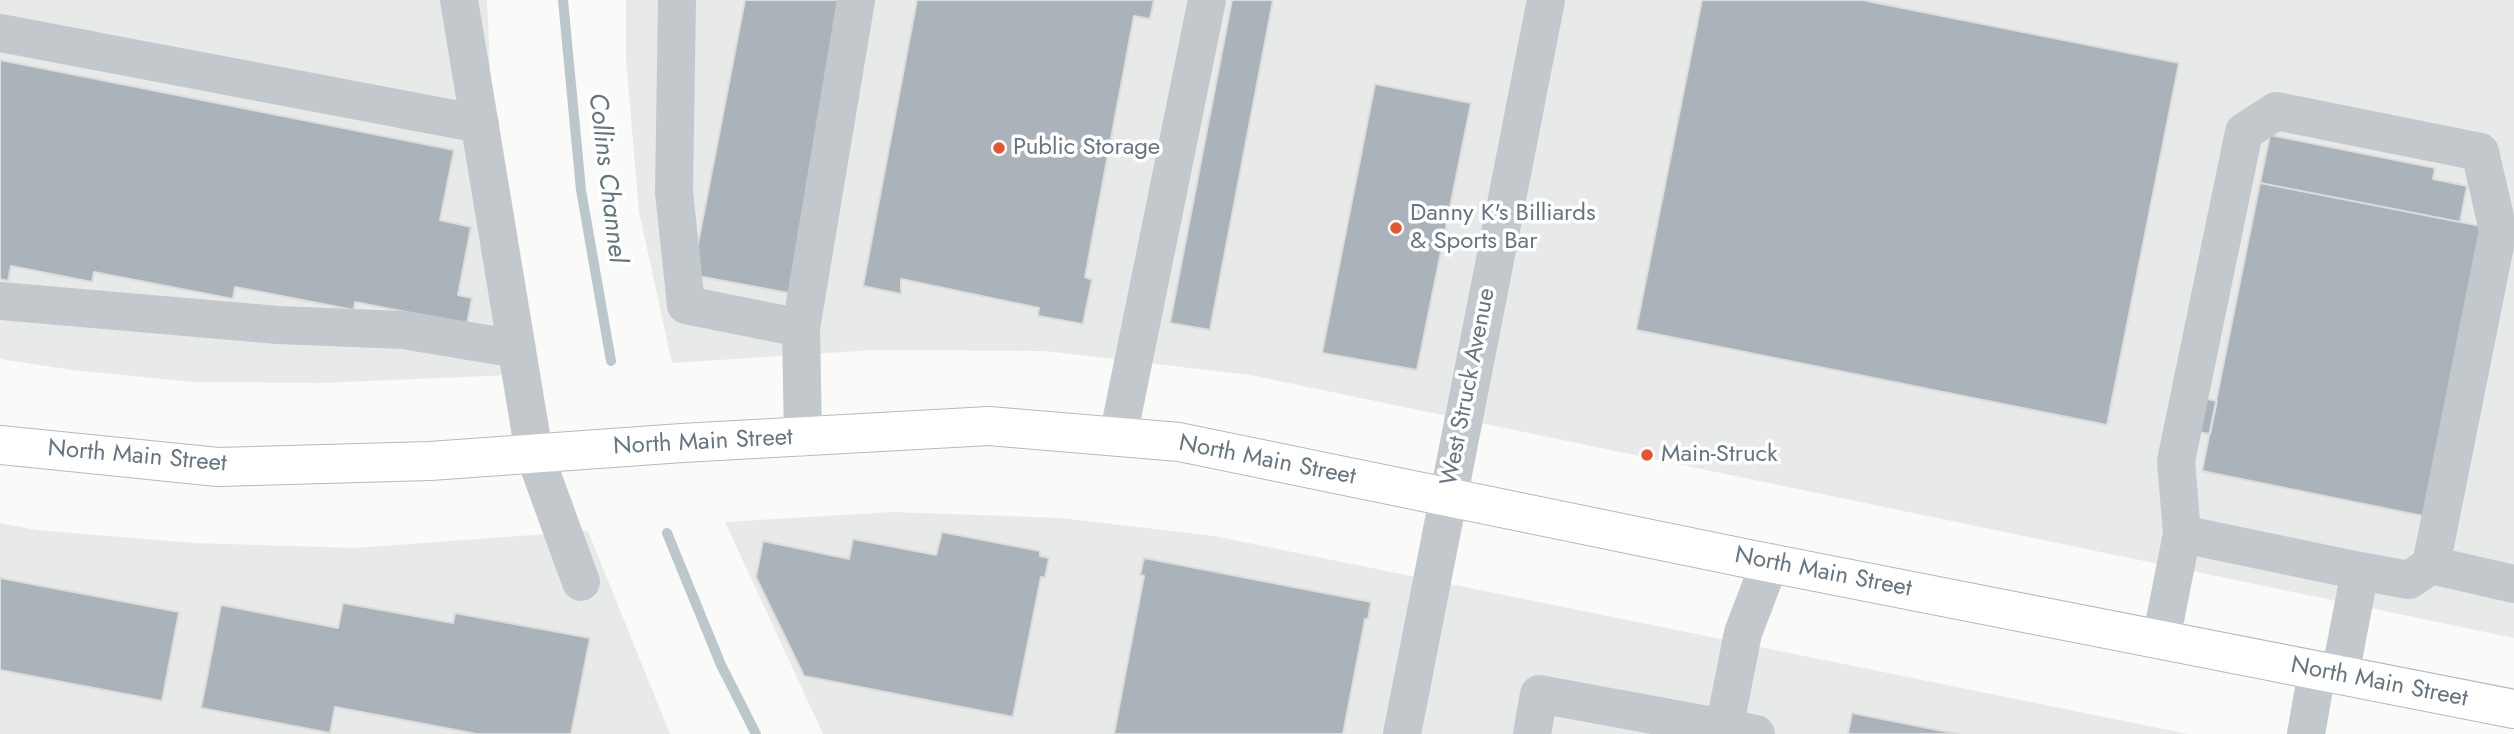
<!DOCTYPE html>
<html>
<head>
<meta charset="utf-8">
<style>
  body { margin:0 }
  canvas { display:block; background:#fafaf8 }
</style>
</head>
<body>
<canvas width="2514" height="734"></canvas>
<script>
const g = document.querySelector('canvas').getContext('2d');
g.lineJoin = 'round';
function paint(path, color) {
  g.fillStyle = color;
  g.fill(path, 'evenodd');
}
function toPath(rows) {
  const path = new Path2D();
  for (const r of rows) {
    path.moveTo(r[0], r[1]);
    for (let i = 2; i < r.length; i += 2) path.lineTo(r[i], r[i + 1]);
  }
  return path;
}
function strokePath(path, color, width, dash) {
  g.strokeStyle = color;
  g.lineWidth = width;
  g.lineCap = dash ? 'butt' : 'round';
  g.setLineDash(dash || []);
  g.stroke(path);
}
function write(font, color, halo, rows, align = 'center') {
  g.font = font + ' Jost,sans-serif';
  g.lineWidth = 7;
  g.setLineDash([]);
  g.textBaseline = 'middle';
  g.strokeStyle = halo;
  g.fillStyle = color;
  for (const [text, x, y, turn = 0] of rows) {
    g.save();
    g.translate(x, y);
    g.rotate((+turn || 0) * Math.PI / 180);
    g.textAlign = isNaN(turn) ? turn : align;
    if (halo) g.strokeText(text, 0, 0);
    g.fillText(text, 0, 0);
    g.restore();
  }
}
paint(toPath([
  [0,0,487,0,492,112,537,374,321,383,193,382,72,370,0,359],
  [626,0,2514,0,2514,638,1250,375,1045,351,874,350,672,363,639,212,626,59],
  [893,512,1061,518,1214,536,2188,734,823,734,725,522],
  [0,523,37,530,194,543,354,548,588,531,670,734,0,734]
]), '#e8e9e9');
strokePath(toPath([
  [563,0,581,190,611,361],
  [667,533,721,665,756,734]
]), '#bbc7cb', 10);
const building = toPath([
  [745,0,845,0,789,293,692,275,745,0],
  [917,0,1154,0,1150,19,1134,16,1085,277,1092,280,1083,324,1038,316,1039,308,901,279,901,294,863,286,917,0],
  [1232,0,1273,0,1210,330,1170,323,1232,0],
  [1702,0,1862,0,2179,63,2107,425,1636,330,1702,0],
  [0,60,454,150,440,220,471,227,458,295,472,298,467,324,355,302,354,310,235,287,233,299,94,272,92,282,11,266,8,281,0,279,0,60],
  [1375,84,1471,103,1417,370,1322,353,1375,84],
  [2270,135,2435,168,2433,179,2467,186,2460,222,2260,183,2270,135],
  [2260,183,2486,227,2428,517,2202,471,2260,183],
  [2198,397,2217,401,2210,434,2191,431,2198,397],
  [942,532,1040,551,1040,556,1049,558,1045,578,1041,577,1013,717,804,676,756,577,763,541,849,559,853,539,936,555,942,532],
  [1144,558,1371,602,1368,619,1365,619,1343,734,1114,734,1144,576,1140,575,1144,558],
  [0,578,179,612,162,701,0,670,0,578],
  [343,603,453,623,455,613,590,638,571,734,477,734,335,707,330,733,201,708,221,605,338,628,343,603],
  [1852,713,1958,734,1848,734,1852,713]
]);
paint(building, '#aab3b9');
strokePath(building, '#dcdcda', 2);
const major = toPath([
  [0,445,218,467,430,461,682,443,989,426,1179,442,1749,559,2514,709]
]);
strokePath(major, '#b5babe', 40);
strokePath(toPath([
  [459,0,534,453,581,582],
  [677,0,674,192,686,305,801,328],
  [0,33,480,124],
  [0,301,278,325,403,330,517,349],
  [803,437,801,328,856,0],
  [1118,437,1207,0],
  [2182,534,2176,461,2244,132,2276,111,2480,152,2498,230,2431,565,2409,580,2360,571,2340,675],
  [2431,565,2514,584],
  [2161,640,2182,534,2360,571],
  [1402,734,1546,0],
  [1532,734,1539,694,1756,734],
  [1723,734,1743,633,1770,562],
  [2306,734,2317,671]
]), '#c3c8cc', 38);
strokePath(major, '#fff', 38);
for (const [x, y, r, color] of [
  [999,148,7,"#e4572e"],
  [1396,228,7,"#e4572e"],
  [1647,455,7,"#e4572e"]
]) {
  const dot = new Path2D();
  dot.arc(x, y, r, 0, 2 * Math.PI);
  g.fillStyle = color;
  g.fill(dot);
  strokePath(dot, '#fff', 2.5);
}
write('24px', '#657683', '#fff', [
  ["Public Storage",1013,148],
  ["Danny K's Billiards",1410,214],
  ["& Sports Bar",1410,242],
  ["Main-Struck",1661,455]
], 'left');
write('24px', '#657683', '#fff', [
  ["West Struck Avenue",1469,387,-79],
  ["North Main Street",703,443,-3],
  ["North Main Street",137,457,5],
  ["North Main Street",1267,461,11],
  ["North Main Street",1823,573,11],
  ["North Main Street",2379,683,11]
]);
write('italic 26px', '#60757c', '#fff', [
  ["Collins Channel",606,178,83]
]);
</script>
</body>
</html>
